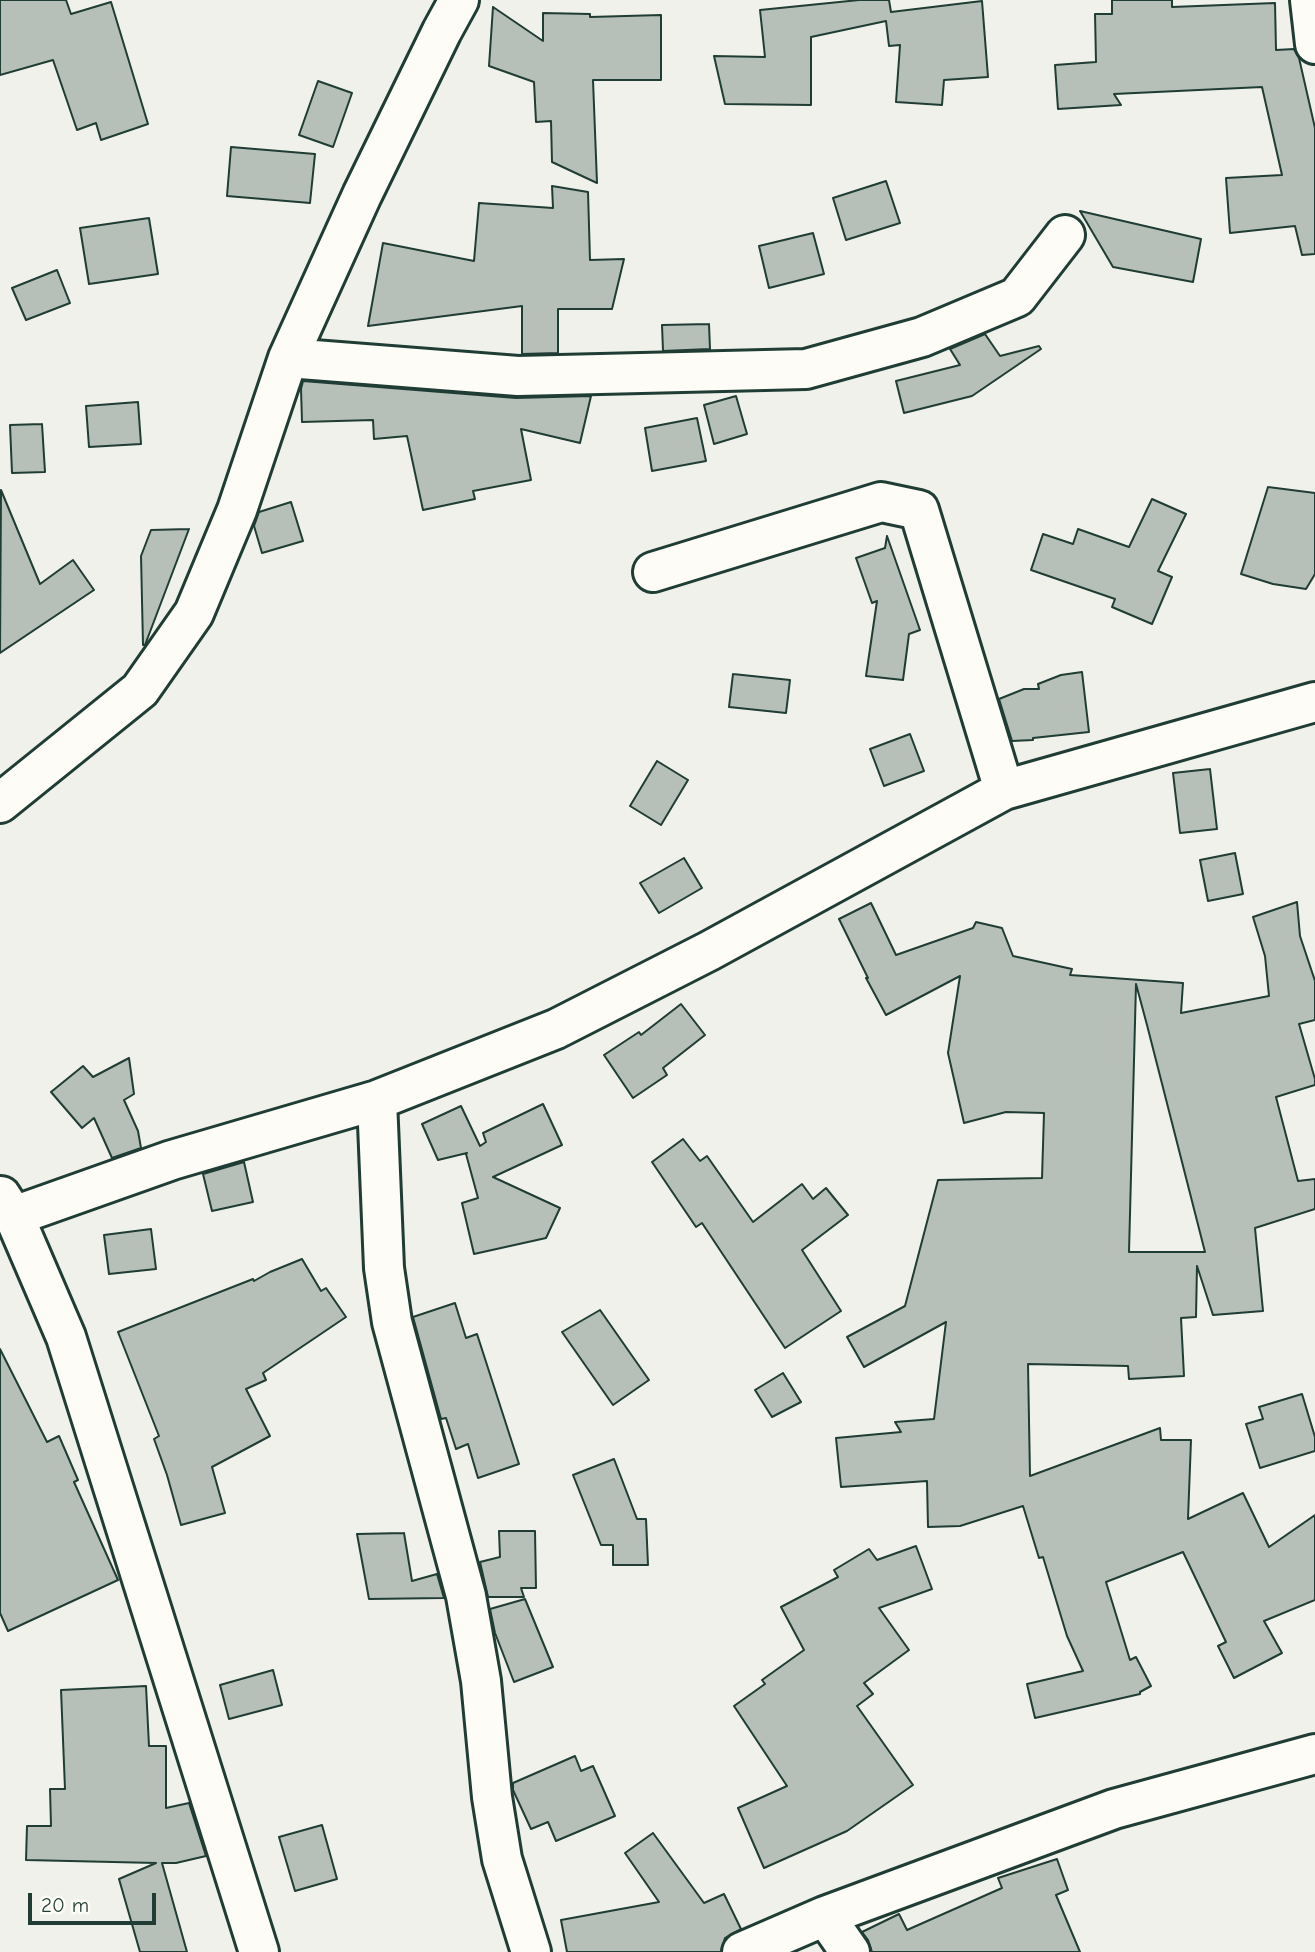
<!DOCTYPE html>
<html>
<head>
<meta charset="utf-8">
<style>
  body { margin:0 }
  #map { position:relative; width:1315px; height:1952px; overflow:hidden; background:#f0f1eb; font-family:"Comic Neue",sans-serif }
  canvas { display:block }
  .scale { position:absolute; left:28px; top:1893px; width:128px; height:32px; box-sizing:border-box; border:4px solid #1f3d34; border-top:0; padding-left:9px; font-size:21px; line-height:24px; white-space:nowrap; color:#1f3d34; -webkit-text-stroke:5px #fdfcf7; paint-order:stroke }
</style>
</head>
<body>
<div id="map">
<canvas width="1315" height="1952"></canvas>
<div class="scale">20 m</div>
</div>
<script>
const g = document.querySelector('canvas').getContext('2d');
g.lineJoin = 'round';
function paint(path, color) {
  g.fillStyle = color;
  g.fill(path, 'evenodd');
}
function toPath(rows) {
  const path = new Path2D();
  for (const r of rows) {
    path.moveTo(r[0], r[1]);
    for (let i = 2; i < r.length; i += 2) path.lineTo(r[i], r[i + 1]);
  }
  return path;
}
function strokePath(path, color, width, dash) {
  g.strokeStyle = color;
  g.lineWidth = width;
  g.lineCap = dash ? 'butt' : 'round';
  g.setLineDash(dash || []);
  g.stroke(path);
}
const building = toPath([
  [0,0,66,0,71,14,111,2,148,124,101,140,96,123,77,130,53,60,0,75,0,0],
  [859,0,889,0,891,12,982,1,988,77,944,80,942,105,896,102,900,45,889,46,886,21,811,37,811,105,725,104,714,56,765,57,760,10,859,0],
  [1112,0,1172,0,1172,7,1275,3,1276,50,1294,49,1299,58,1315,128,1315,254,1302,255,1295,226,1230,233,1226,178,1282,175,1262,87,1114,94,1121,105,1058,109,1055,65,1096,62,1095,14,1112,14,1112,0],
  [493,7,543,41,543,13,590,14,590,17,661,15,661,80,593,80,597,183,552,162,551,121,536,122,534,82,489,66,493,7],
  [318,81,352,93,333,147,299,135,318,81],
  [231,147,315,154,310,203,227,196,231,147],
  [886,181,900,223,846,240,833,198,886,181],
  [552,186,588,192,590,260,624,259,612,309,558,309,558,353,522,354,522,306,368,326,383,243,474,261,479,203,553,208,552,186],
  [1080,211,1201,239,1193,282,1113,267,1080,211],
  [149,218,158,274,89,284,80,228,149,218],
  [813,233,824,274,769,288,759,246,813,233],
  [57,270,70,303,26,320,12,288,57,270],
  [709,324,710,349,663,351,662,325,709,324],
  [985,334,1000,356,1039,346,1041,349,972,396,904,413,896,381,960,365,950,349,985,334],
  [303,381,516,398,591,396,580,443,521,429,531,480,473,491,475,499,423,510,407,436,374,439,373,420,302,422,301,389,303,381],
  [736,396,747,434,714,444,704,405,736,396],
  [138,402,141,444,89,447,86,406,138,402],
  [697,418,706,461,652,471,645,428,697,418],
  [42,424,45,472,12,473,10,425,42,424],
  [1268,487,1315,493,1315,574,1306,589,1273,584,1241,574,1268,487],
  [1,490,40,584,73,560,94,590,0,653,1,490],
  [1152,499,1186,514,1158,571,1172,577,1152,624,1112,607,1115,599,1031,570,1043,534,1073,544,1078,529,1129,547,1152,499],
  [291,502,303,541,262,553,254,526,259,512,291,502],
  [189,529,145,645,143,645,141,556,151,530,189,529],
  [887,536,920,630,909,634,903,680,866,676,877,601,872,603,856,558,885,548,887,536],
  [1082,672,1089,732,1033,738,1033,740,1012,741,999,699,1024,689,1039,689,1038,684,1061,675,1082,672],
  [733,674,790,680,786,713,729,707,733,674],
  [910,734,924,771,884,786,870,749,910,734],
  [657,761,688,780,661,825,630,806,657,761],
  [1210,769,1217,829,1180,833,1173,773,1210,769],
  [1235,853,1243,894,1208,901,1200,860,1235,853],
  [684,858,702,888,659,913,640,883,684,858],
  [1297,902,1300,936,1315,981,1315,1020,1299,1024,1315,1079,1315,1085,1276,1097,1298,1181,1315,1179,1315,1209,1255,1228,1263,1311,1213,1315,1197,1266,1196,1317,1181,1318,1184,1376,1129,1379,1128,1366,1028,1364,1030,1476,1160,1428,1161,1440,1191,1440,1188,1519,1243,1493,1269,1547,1315,1515,1315,1600,1264,1621,1282,1653,1234,1678,1218,1646,1226,1642,1183,1552,1106,1582,1130,1660,1136,1657,1151,1686,1140,1692,1140,1694,1035,1718,1027,1684,1083,1671,1067,1636,1043,1557,1039,1558,1023,1506,960,1526,928,1527,927,1481,841,1487,836,1438,901,1432,895,1422,934,1419,946,1322,864,1367,847,1337,905,1306,938,1180,1042,1178,1044,1113,1006,1112,964,1123,948,1053,960,976,886,1015,866,978,868,978,839,919,871,903,896,955,973,928,976,922,1002,928,1013,956,1072,969,1070,975,1183,983,1181,1013,1269,996,1265,956,1253,917,1297,902],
  [1136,984,1147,1025,1205,1252,1129,1252,1136,984],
  [681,1004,705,1035,663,1068,667,1075,633,1098,604,1055,639,1032,641,1035,681,1004],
  [129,1058,134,1094,124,1100,138,1131,141,1148,112,1158,94,1118,82,1128,51,1092,83,1066,93,1077,129,1058],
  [543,1104,562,1145,493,1177,560,1208,546,1238,474,1254,462,1203,478,1198,466,1154,467,1153,438,1160,422,1124,461,1106,480,1146,486,1142,483,1133,543,1104],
  [683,1139,700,1161,707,1156,753,1222,802,1184,813,1199,826,1188,848,1215,802,1250,841,1311,785,1348,702,1223,696,1227,652,1162,683,1139],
  [244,1162,253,1202,212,1211,203,1174,244,1162],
  [151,1229,156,1269,109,1274,104,1235,151,1229],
  [302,1259,321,1291,326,1288,346,1317,263,1373,266,1380,246,1389,270,1436,212,1467,225,1513,181,1525,167,1475,154,1439,159,1436,118,1332,253,1279,254,1281,270,1272,302,1259],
  [455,1303,466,1338,477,1334,519,1464,478,1478,468,1444,456,1449,446,1418,441,1419,413,1317,455,1303],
  [600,1310,649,1380,613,1405,562,1332,600,1310],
  [0,1349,47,1442,59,1436,78,1480,74,1482,118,1580,8,1631,0,1613,0,1349],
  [783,1373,801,1402,772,1417,755,1390,783,1373],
  [1302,1394,1315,1437,1315,1451,1260,1468,1246,1424,1263,1419,1259,1407,1302,1394],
  [614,1459,637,1519,646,1519,648,1565,613,1565,613,1545,601,1545,573,1475,614,1459],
  [499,1531,535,1531,536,1588,521,1588,524,1597,488,1597,480,1562,500,1557,499,1531],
  [404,1533,412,1581,437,1574,444,1598,369,1599,357,1534,404,1533],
  [916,1546,932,1589,879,1608,909,1650,864,1683,873,1694,857,1706,913,1785,847,1831,764,1868,738,1808,787,1786,734,1706,765,1684,762,1680,804,1650,781,1607,838,1577,834,1570,869,1549,877,1560,916,1546],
  [525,1599,553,1667,514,1682,495,1633,490,1609,525,1599],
  [273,1670,282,1705,229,1719,220,1685,273,1670],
  [146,1686,149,1746,166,1746,166,1808,189,1803,206,1856,176,1863,162,1863,187,1952,140,1952,119,1879,156,1863,26,1860,27,1826,51,1826,50,1789,65,1789,61,1690,146,1686],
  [575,1756,581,1771,593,1766,615,1816,556,1841,548,1822,531,1829,513,1790,513,1783,575,1756],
  [322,1825,337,1879,295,1891,279,1837,322,1825],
  [653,1833,704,1903,724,1894,741,1929,725,1938,721,1952,567,1952,561,1920,659,1902,625,1853,653,1833],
  [1057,1859,1068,1890,1056,1895,1080,1952,872,1952,868,1940,862,1932,899,1914,907,1930,1002,1888,998,1878,1057,1859]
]);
paint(building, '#b6bfb8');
strokePath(building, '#1f3d34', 2);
const minor = toPath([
  [1310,0,1315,44],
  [288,358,518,376,806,369,922,337,1017,297,1065,235],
  [653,572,881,502,919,510,1004,790],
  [0,803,140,690,194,613,237,510,288,358,362,195,442,31,459,0],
  [377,1100,384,1268,392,1322,466,1596,481,1681,492,1797,502,1859,531,1952],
  [1,1196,14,1216,66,1337,259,1952],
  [14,1216,172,1160,377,1100,556,1029,709,951,1004,790,1315,702],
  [825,1916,850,1952],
  [742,1952,825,1916,1114,1809,1315,1754]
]);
strokePath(minor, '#1f3d34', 44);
strokePath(minor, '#fdfcf7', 38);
</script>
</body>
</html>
